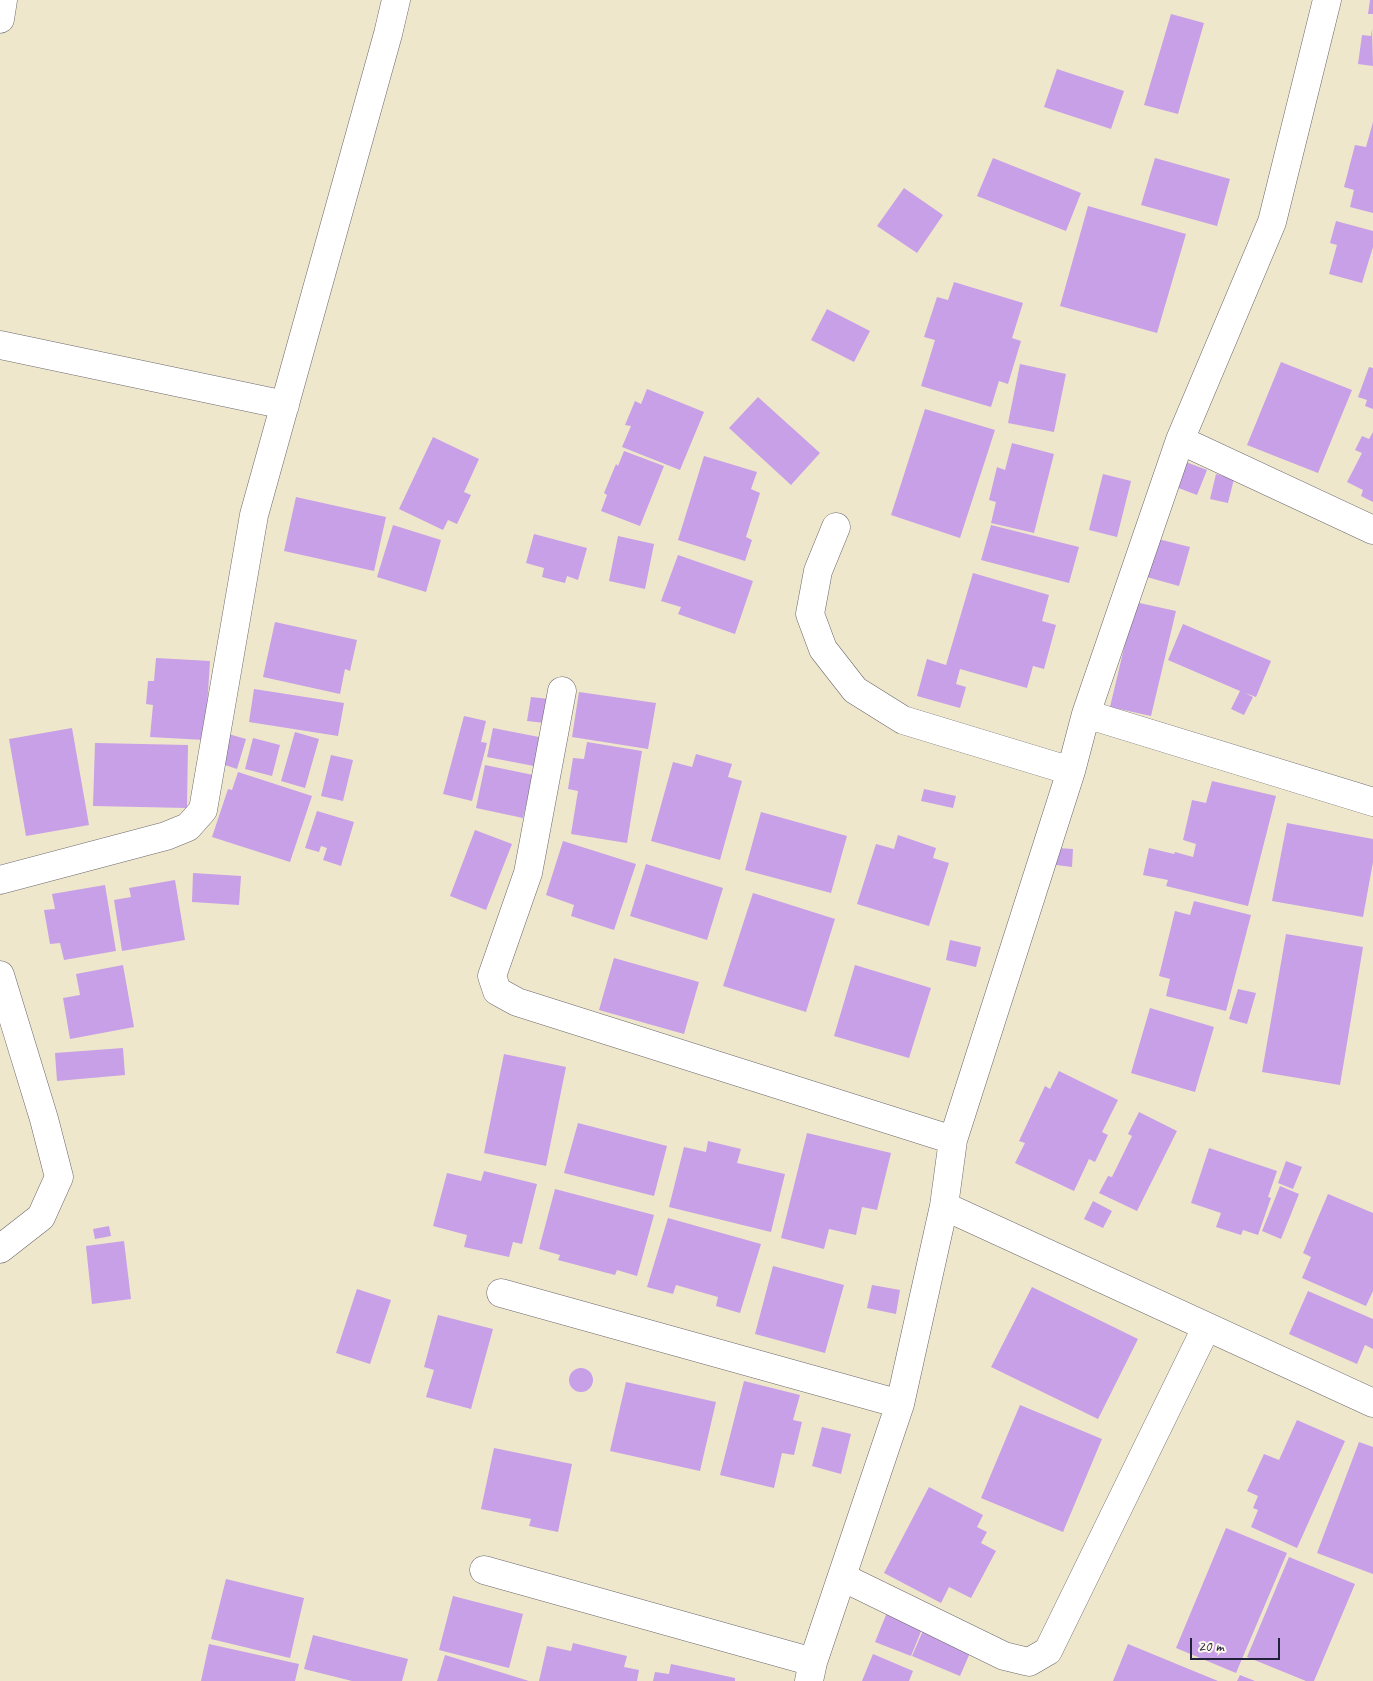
<!DOCTYPE html>
<html>
<head>
<meta charset="utf-8">
<style>
  body { margin:0 }
  #map { position:relative; width:1373px; height:1681px; overflow:hidden; background:#efe7cb; font-family:Caveat,sans-serif }
  canvas { display:block }
  .scale { position:absolute; left:1190px; top:1638px; width:90px; height:22px; box-sizing:border-box; border:2px solid #22223b; border-top:0; padding-left:6px; font-size:15px; line-height:18px; white-space:nowrap; color:#22223b; -webkit-text-stroke:4px #fbf7ec; paint-order:stroke }
</style>
</head>
<body>
<div id="map">
<canvas width="1373" height="1681"></canvas>
<div class="scale">20 m</div>
</div>
<script>
const g = document.querySelector('canvas').getContext('2d');
g.lineJoin = 'round';
function paint(path, color) {
  g.fillStyle = color;
  g.fill(path, 'evenodd');
}
function toPath(rows) {
  const path = new Path2D();
  for (const r of rows) {
    if (r.length === 3) {
      path.moveTo(r[0] + r[2], r[1]);
      path.arc(r[0], r[1], r[2], 0, 2 * Math.PI);
      continue;
    }
    path.moveTo(r[0], r[1]);
    for (let i = 2; i < r.length; i += 2) path.lineTo(r[i], r[i + 1]);
  }
  return path;
}
function strokePath(path, color, width, dash) {
  g.strokeStyle = color;
  g.lineWidth = width;
  g.lineCap = dash ? 'butt' : 'round';
  g.setLineDash(dash || []);
  g.stroke(path);
}
paint(toPath([
  [1370,0,1373,0,1373,14,1368,14],
  [1171,14,1204,23,1178,114,1144,105],
  [1372,29,1373,66,1358,64,1362,35,1371,36],
  [1057,69,1124,91,1111,129,1044,107],
  [1373,122,1373,213,1350,207,1354,190,1344,187,1355,145,1366,147],
  [993,158,1081,193,1066,231,977,196],
  [1155,158,1230,179,1217,226,1141,205],
  [904,188,943,215,917,253,877,226],
  [1088,206,1186,234,1157,333,1060,306],
  [1336,221,1373,231,1373,247,1362,283,1329,274,1337,245,1330,243],
  [954,282,1023,303,1012,338,1021,341,1008,384,999,381,991,407,921,386,935,340,924,337,937,297,948,300],
  [827,309,870,331,854,362,811,340],
  [1281,362,1352,390,1318,473,1247,445],
  [1020,364,1066,374,1054,432,1008,423],
  [1369,367,1373,368,1373,409,1365,406,1367,400,1358,397],
  [647,389,704,412,680,470,622,447,631,426,625,425,635,401,641,404],
  [758,397,820,453,791,485,729,428],
  [925,409,995,430,960,538,891,515],
  [1373,432,1373,502,1361,496,1363,490,1347,482,1362,453,1355,450,1362,436,1369,439],
  [433,437,479,459,464,492,471,495,457,524,448,520,443,530,399,509],
  [1012,443,1054,454,1034,533,991,523,996,502,989,500,997,467,1005,470],
  [624,451,664,466,640,526,601,511,607,495,604,493,616,464,618,466],
  [704,456,757,472,751,489,760,493,746,537,752,540,745,561,678,540],
  [1178,459,1207,470,1197,495,1168,484],
  [1103,474,1131,481,1117,537,1089,530],
  [1216,474,1234,479,1228,503,1210,499],
  [296,497,386,517,374,571,284,551],
  [393,525,441,540,426,592,377,577],
  [991,525,1079,547,1069,583,981,560],
  [534,534,587,548,578,580,567,576,565,583,542,577,544,568,526,563],
  [618,536,654,544,645,589,609,581],
  [1154,538,1190,547,1179,586,1143,576],
  [678,555,753,581,735,634,678,614,681,607,661,601],
  [973,573,1049,595,1042,621,1056,625,1044,669,1033,666,1027,688,960,669,956,684,966,687,960,708,917,696,927,659,946,665],
  [1135,602,1176,611,1151,716,1110,707],
  [275,622,357,640,350,671,345,669,340,694,263,677],
  [1183,624,1271,661,1256,697,1245,693,1253,697,1244,715,1231,709,1240,691,1168,660],
  [156,658,210,661,205,740,150,737,153,705,146,704,148,681,154,681],
  [254,689,344,703,338,736,249,722],
  [579,692,656,703,648,749,572,737],
  [531,697,549,699,545,723,527,721],
  [464,716,486,721,481,742,487,743,472,801,443,794],
  [72,728,89,825,26,836,9,739],
  [493,728,539,737,534,766,487,757],
  [295,732,319,739,305,788,281,781],
  [225,733,246,739,237,769,216,762],
  [253,738,280,745,272,776,245,769],
  [587,742,642,751,627,843,571,834,578,791,568,789,573,758,584,759],
  [95,743,188,745,187,808,93,806],
  [696,754,732,764,728,777,742,781,720,860,651,841,673,762,692,767],
  [331,755,353,760,343,801,321,796],
  [485,765,533,775,523,818,476,808],
  [238,772,312,796,290,862,212,837,228,789,232,790],
  [1212,781,1276,796,1248,906,1166,886,1168,880,1143,875,1149,848,1174,854,1175,852,1193,857,1196,844,1183,840,1192,800,1206,803],
  [924,789,956,796,953,808,921,801],
  [317,811,354,822,341,866,323,860,327,848,321,846,319,852,305,848],
  [761,812,847,836,831,893,745,870],
  [1287,823,1373,839,1373,862,1363,917,1272,901],
  [475,830,512,844,486,910,450,896],
  [898,835,936,848,933,858,949,863,929,926,857,904,876,844,894,849],
  [563,841,636,864,614,930,571,916,574,905,546,895],
  [1057,848,1073,849,1072,867,1056,865],
  [646,864,723,888,707,940,630,916],
  [193,873,241,876,239,905,192,902],
  [175,880,185,940,122,951,114,900,131,897,129,888],
  [105,885,116,951,64,960,60,943,50,944,44,910,55,909,52,894],
  [753,893,835,919,806,1012,723,986],
  [1194,901,1251,915,1226,1011,1166,996,1170,979,1159,976,1175,911,1190,915],
  [1286,934,1363,947,1340,1085,1262,1072],
  [950,940,981,947,976,967,946,960],
  [614,958,699,982,684,1034,599,1010],
  [123,965,134,1027,70,1039,63,998,80,995,76,974],
  [855,965,931,988,909,1058,834,1036],
  [1238,989,1256,993,1247,1024,1229,1019],
  [1150,1008,1214,1027,1195,1092,1131,1073],
  [123,1048,125,1075,57,1081,55,1053],
  [504,1054,566,1067,546,1166,484,1153],
  [1059,1071,1118,1100,1102,1132,1108,1135,1095,1162,1089,1159,1074,1191,1015,1163,1025,1143,1019,1141,1045,1086,1050,1089],
  [1139,1112,1177,1131,1137,1211,1099,1193,1108,1176,1112,1177,1132,1136,1128,1134],
  [578,1123,667,1146,654,1196,564,1173],
  [807,1133,891,1153,877,1210,862,1207,856,1235,829,1229,824,1249,781,1238],
  [708,1141,741,1149,737,1163,785,1174,771,1232,669,1207,684,1147,706,1152],
  [1209,1148,1277,1171,1268,1197,1271,1198,1258,1235,1243,1230,1241,1235,1216,1227,1221,1213,1191,1203],
  [1286,1161,1302,1167,1293,1189,1278,1183],
  [484,1171,537,1184,522,1244,513,1242,509,1257,464,1247,467,1235,433,1226,447,1173,481,1181],
  [1280,1186,1299,1194,1281,1239,1262,1231],
  [555,1189,654,1215,637,1276,617,1270,615,1275,558,1260,560,1255,539,1249],
  [1328,1194,1373,1213,1373,1291,1366,1306,1302,1278,1311,1257,1303,1253],
  [1093,1201,1112,1211,1103,1228,1084,1219],
  [668,1218,761,1244,740,1313,716,1306,718,1297,676,1285,673,1294,647,1287],
  [109,1226,111,1236,95,1239,93,1229],
  [124,1241,131,1299,92,1304,86,1246],
  [773,1266,844,1285,825,1353,755,1334],
  [872,1285,900,1290,896,1314,867,1308],
  [1032,1287,1138,1339,1098,1419,991,1367],
  [357,1289,391,1300,370,1364,336,1353],
  [1308,1291,1373,1319,1373,1349,1365,1345,1357,1364,1289,1334],
  [438,1315,493,1329,471,1409,426,1397,434,1370,424,1367],
  [581,1380,12],
  [744,1381,800,1395,793,1420,802,1422,794,1455,782,1453,774,1488,720,1475],
  [626,1382,716,1402,700,1471,610,1451],
  [1020,1405,1102,1439,1063,1532,981,1498],
  [1297,1420,1345,1441,1297,1548,1251,1527,1258,1510,1253,1508,1258,1496,1247,1491,1264,1454,1279,1460],
  [822,1427,851,1434,841,1474,812,1466],
  [1359,1442,1373,1447,1373,1574,1317,1553],
  [494,1448,572,1464,558,1532,529,1526,531,1519,481,1509],
  [929,1487,983,1515,977,1527,987,1532,981,1543,996,1551,971,1598,949,1587,941,1603,884,1573],
  [1226,1528,1287,1553,1236,1673,1176,1648],
  [1289,1557,1355,1584,1314,1681,1306,1681,1247,1657],
  [226,1579,304,1598,290,1658,211,1639],
  [453,1596,523,1614,509,1668,439,1650],
  [888,1610,924,1624,911,1656,875,1642],
  [925,1626,973,1646,960,1676,912,1656],
  [313,1635,408,1659,402,1681,352,1681,304,1669],
  [573,1643,627,1656,624,1667,639,1670,637,1681,539,1681,547,1646,571,1651],
  [209,1644,299,1664,295,1681,201,1681],
  [1128,1644,1218,1681,1113,1681],
  [873,1654,913,1671,909,1681,862,1681],
  [445,1655,529,1681,437,1681],
  [671,1664,735,1678,735,1681,653,1681,655,1672,669,1674],
  [1240,1675,1255,1681,1237,1681]
]), '#c7a0e7');
const street = toPath([
  [0,19,3,0],
  [0,345,285,405],
  [1180,440,1373,530],
  [836,527,818,571,810,614,823,649,855,690,903,720,1071,771],
  [562,691,528,873,492,976,497,991,517,1002,953,1140],
  [1086,714,1373,802],
  [0,880,166,836,188,827,203,810,254,515,388,34,396,0],
  [0,975,44,1119,59,1177,41,1217,0,1249],
  [944,1206,1373,1403],
  [501,1293,900,1404],
  [484,1570,813,1662],
  [842,1577,1004,1656,1029,1662,1048,1651,1206,1328],
  [809,1681,813,1662,900,1404,944,1206,953,1140,1071,771,1086,714,1180,440,1272,222,1327,0]
]);
strokePath(street, '#6a676d', 29);
strokePath(street, '#fff', 28);
</script>
</body>
</html>
